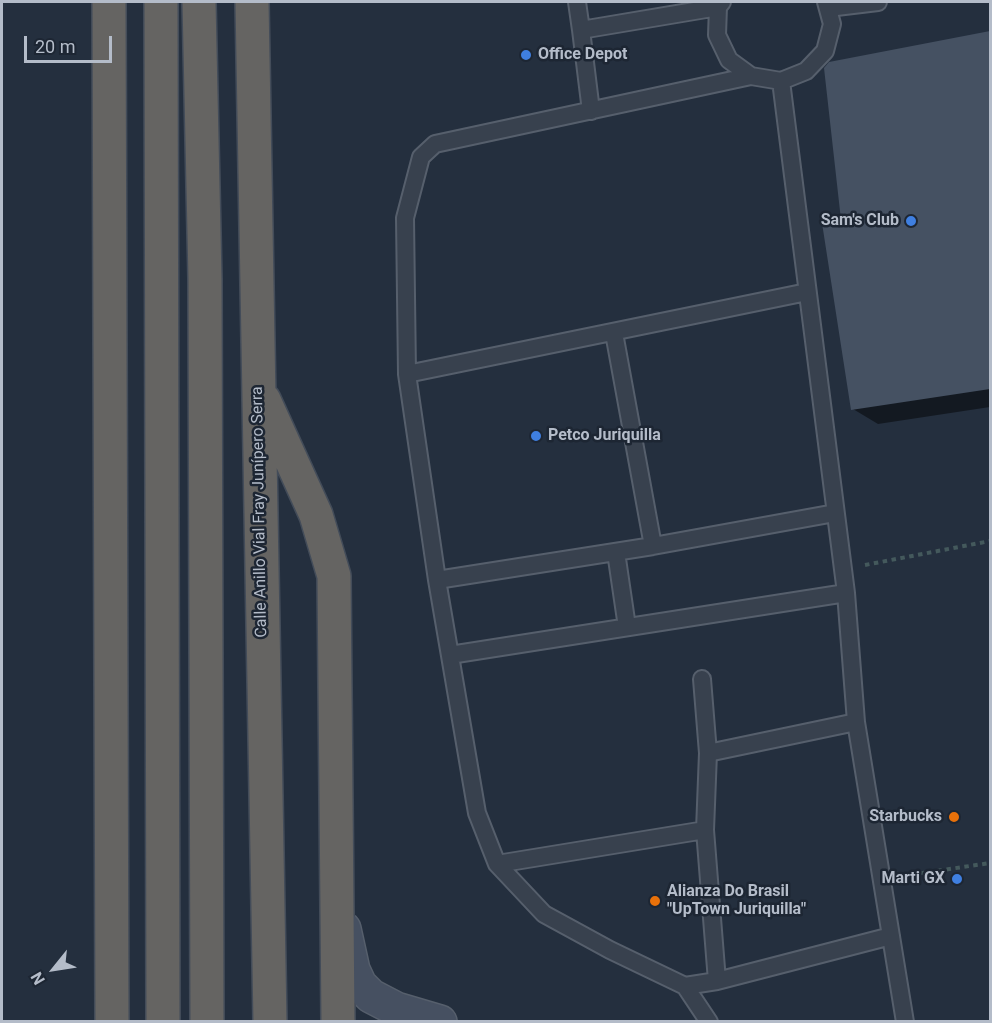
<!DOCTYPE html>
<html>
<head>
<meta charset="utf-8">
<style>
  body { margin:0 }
  #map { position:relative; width:992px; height:1023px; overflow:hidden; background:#242f3e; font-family:Roboto,sans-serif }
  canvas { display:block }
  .frame { position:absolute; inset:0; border:3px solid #b4bcc9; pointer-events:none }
  .north { position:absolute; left:24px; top:939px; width:60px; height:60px; -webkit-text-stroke:4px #1d2633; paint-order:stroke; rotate:240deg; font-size:16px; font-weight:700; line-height:24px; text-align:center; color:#b4bcc9 }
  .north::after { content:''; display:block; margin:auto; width:21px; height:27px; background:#b4bcc9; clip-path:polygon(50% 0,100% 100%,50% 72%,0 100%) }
  .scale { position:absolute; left:24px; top:36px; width:88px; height:27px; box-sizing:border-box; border:3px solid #b4bcc9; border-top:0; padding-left:8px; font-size:18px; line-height:21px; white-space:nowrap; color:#b4bcc9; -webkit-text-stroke:4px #1d2633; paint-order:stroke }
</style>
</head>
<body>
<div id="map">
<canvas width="992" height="1023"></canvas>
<div class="frame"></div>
<div class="north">N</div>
<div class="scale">20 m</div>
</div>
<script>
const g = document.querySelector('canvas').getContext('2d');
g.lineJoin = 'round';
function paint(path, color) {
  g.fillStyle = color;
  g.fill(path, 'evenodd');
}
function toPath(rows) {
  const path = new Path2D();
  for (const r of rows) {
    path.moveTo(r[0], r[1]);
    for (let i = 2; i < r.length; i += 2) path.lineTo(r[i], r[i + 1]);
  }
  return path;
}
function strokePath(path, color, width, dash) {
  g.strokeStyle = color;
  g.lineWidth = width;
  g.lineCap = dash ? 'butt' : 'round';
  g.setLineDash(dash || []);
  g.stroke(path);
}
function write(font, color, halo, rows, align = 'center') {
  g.font = font + ' Roboto,sans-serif';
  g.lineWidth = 5;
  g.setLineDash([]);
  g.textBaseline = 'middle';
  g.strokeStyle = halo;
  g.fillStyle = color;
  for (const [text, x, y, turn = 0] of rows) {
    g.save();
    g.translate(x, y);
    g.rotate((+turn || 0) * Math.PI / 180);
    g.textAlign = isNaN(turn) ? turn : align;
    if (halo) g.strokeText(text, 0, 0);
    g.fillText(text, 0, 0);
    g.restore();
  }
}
paint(toPath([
  [990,33,990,407,878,424,853,409,843,221,830,63]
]), '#0007');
paint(toPath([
  [990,31,990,389,851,410,822,223,841,220,824,68,829,62]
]), '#455162');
const service = toPath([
  [577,2,581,30],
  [722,2,718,7,717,35,729,60,751,76,781,81,806,71,825,51,832,24,826,2],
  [828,8,878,2],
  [781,81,846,593,856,722,905,1022],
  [591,111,581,30,718,7],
  [614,333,653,546],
  [407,374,807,292],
  [616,552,627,627],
  [437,580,653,546,835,513],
  [450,655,846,593],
  [702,679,708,753,705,830,717,981],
  [708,753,856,722],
  [497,864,705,830],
  [685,986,717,981,891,936],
  [709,1022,685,986,610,950,544,914,497,864,477,813,437,580,407,374,405,218,421,157,435,144,751,76]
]);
const secondary = toPath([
  [344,929,353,970,360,985,371,996,396,1009,440,1022]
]);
const trunk = toPath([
  [109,2,112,1022],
  [161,2,163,1022],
  [199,2,205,279,207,1022],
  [252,2,270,1022],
  [264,400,316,515,334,576,338,1022]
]);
strokePath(service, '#565f6c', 20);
strokePath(secondary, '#565f6c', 36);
strokePath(trunk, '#434c59', 36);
strokePath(toPath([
  [865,565,990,541],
  [902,876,990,863]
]), '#44595c', 4, [4.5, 4.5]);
strokePath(service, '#38414e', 16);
strokePath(secondary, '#465061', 33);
strokePath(trunk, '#656462', 33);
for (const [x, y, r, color] of [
  [526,55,6,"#3f7fe0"],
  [911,221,6,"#3f7fe0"],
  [536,436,6,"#3f7fe0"],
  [954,817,6,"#e8710a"],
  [957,879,6,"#3f7fe0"],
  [655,901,6,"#e8710a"]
]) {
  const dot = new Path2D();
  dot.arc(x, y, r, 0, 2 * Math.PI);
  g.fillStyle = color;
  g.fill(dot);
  strokePath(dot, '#1d2633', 2);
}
write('bold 16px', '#b4bcc9', '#1d2633', [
  ["Office Depot",538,55],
  ["Sam's Club",899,221,"right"],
  ["Petco Juriquilla",548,436],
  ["Starbucks",942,817,"right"],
  ["Marti GX",945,879,"right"],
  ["Alianza Do Brasil",667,892],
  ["\"UpTown Juriquilla\"",667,910]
], 'left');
write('16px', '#b4bcc9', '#1d2633', [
  ["Calle Anillo Vial Fray Junípero Serra",260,512,-91]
]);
</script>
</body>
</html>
